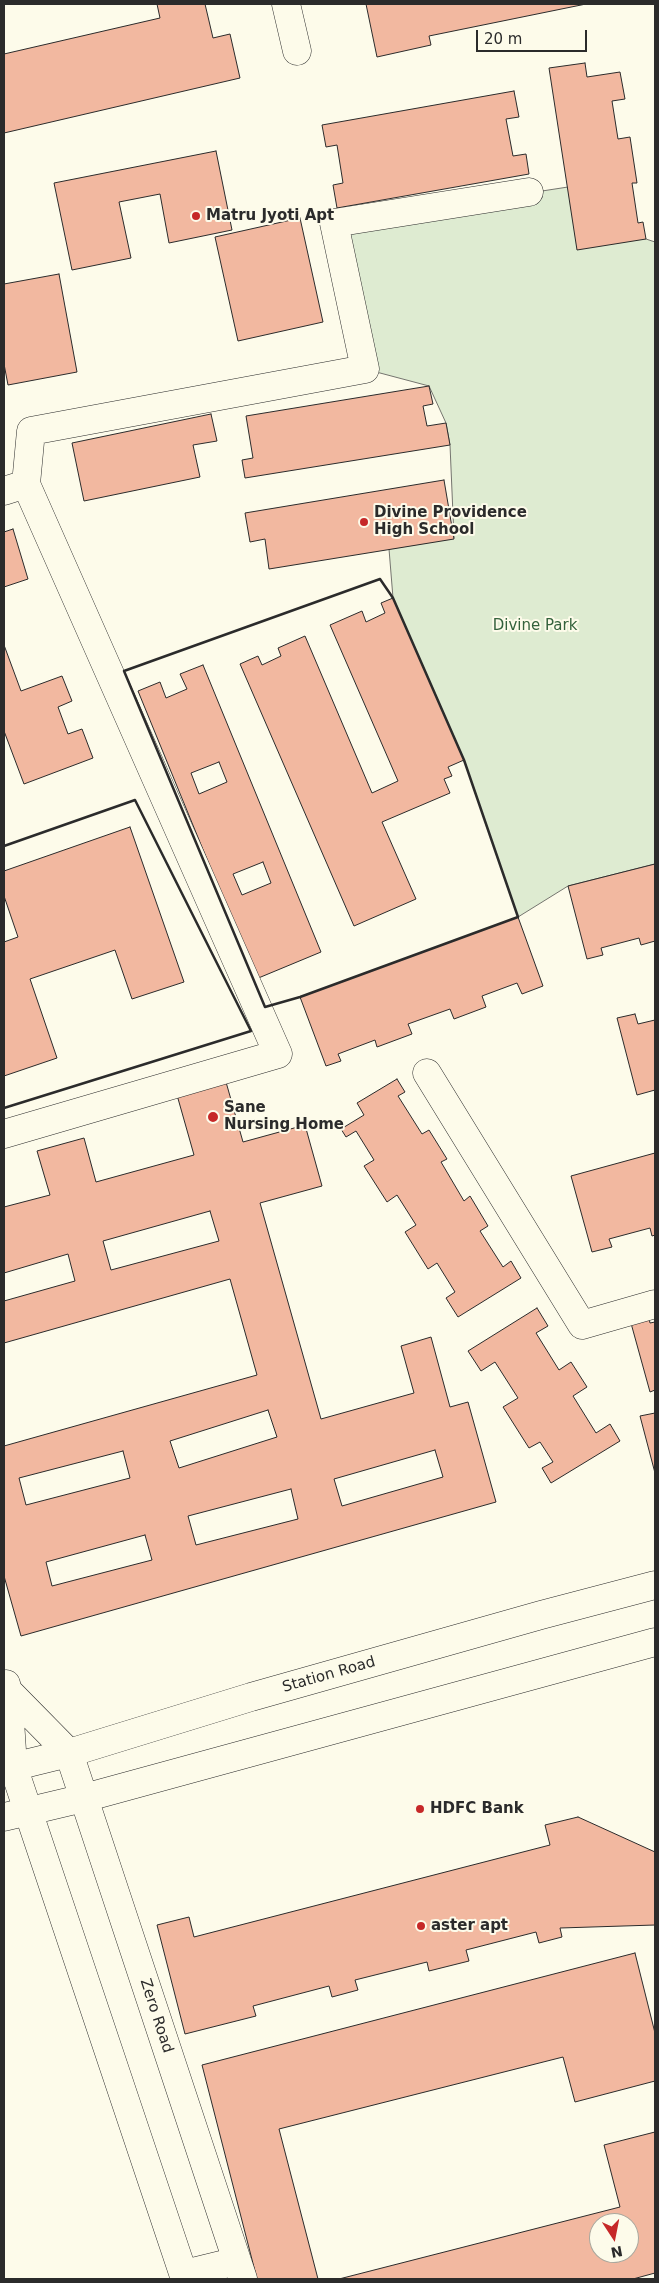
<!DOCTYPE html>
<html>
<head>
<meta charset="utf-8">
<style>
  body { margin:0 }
  #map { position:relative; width:659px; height:2283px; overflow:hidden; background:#fdfbea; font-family:"DejaVu Sans",sans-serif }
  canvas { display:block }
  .frame { position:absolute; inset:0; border:5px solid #2b2b2b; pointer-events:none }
  .north { position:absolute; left:589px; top:2213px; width:50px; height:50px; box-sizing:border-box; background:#fdfbea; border:1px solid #a9a89e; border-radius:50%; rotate:169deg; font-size:14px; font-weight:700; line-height:20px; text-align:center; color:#2b2b2b }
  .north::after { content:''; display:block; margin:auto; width:18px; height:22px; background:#c62828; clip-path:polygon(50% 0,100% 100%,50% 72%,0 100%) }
  .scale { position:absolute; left:476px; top:30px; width:111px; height:22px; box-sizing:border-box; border:2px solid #2b2b2b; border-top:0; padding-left:6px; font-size:15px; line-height:18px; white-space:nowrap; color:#2b2b2b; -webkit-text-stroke:4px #fdfbea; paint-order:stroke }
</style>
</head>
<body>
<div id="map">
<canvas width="659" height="2283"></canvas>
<div class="frame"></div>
<div class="north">N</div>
<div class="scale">20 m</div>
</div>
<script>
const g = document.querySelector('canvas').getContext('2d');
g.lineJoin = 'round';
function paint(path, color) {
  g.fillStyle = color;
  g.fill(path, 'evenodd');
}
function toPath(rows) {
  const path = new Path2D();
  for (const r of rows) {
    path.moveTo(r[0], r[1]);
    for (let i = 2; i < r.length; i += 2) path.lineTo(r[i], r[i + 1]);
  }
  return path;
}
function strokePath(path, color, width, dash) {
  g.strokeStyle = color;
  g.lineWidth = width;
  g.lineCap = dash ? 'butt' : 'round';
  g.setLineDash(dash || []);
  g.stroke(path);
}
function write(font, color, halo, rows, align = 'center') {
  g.font = font + ' "DejaVu Sans",sans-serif';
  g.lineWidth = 4;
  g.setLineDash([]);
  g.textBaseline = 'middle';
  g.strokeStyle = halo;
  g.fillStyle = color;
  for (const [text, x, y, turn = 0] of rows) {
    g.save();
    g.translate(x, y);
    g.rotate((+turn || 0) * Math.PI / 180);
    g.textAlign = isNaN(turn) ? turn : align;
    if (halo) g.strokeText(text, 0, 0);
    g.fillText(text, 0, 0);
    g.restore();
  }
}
const green = toPath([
  [568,187,646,239,655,242,655,864,568,886,518,917,464,760,393,598,389,549,454,538,450,445,446,423,429,386,365,369,334,223,568,187]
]);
paint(green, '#deebd1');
strokePath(green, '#74746e', 1);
const building = toPath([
  [157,4,205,4,213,38,230,34,240,78,4,133,4,54,160,18,157,4],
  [366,4,586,4,429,36,431,45,377,57,366,4],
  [585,63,587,77,620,72,625,99,612,101,618,139,630,137,637,183,632,183,638,223,643,222,646,239,577,250,549,68,585,63],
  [514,91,519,117,506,119,513,156,526,154,529,174,337,208,333,185,343,183,337,145,326,147,322,125,514,91],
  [216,151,232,230,169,243,160,194,119,202,131,258,72,270,54,183,216,151],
  [300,218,323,322,238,341,215,237,300,218],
  [59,274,77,372,8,385,4,364,4,284,59,274],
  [429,386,433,404,423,406,427,426,446,423,450,445,245,478,242,460,253,458,246,416,429,386],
  [211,414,217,441,193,445,200,477,84,501,72,443,211,414],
  [444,480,454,539,269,569,265,539,250,542,245,513,444,480],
  [13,529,28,579,4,587,4,532,13,529],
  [393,598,464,760,448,767,452,776,444,779,450,793,382,822,416,899,354,926,240,664,258,656,262,665,281,656,278,648,305,636,372,793,398,781,330,625,362,611,366,622,385,613,381,603,393,598],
  [4,645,21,691,62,676,72,701,58,707,68,734,82,729,93,758,24,784,4,731,4,645],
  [203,665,321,952,256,979,138,691,160,682,166,698,187,689,180,674,203,665],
  [219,762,227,782,199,794,191,773,219,762],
  [263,862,271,883,242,895,233,874,263,862],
  [130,827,184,982,132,999,115,950,30,979,57,1058,4,1076,4,942,18,937,4,896,4,871,130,827],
  [655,864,655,941,641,945,639,938,601,948,603,955,587,959,568,886,655,864],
  [518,917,543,986,522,994,517,983,482,996,486,1007,454,1019,450,1009,408,1024,412,1034,377,1047,375,1040,338,1054,341,1061,326,1066,300,997,518,917],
  [635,1014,638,1024,655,1020,655,1090,637,1095,617,1018,635,1014],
  [397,1079,405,1092,398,1096,422,1134,429,1130,447,1159,441,1162,464,1201,470,1196,488,1226,480,1231,503,1267,511,1261,521,1278,458,1317,446,1298,455,1292,437,1263,428,1269,405,1232,416,1225,397,1195,387,1202,364,1166,374,1160,356,1131,346,1137,341,1129,364,1115,357,1103,397,1079],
  [226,1082,243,1142,305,1125,322,1186,260,1203,321,1419,414,1393,401,1346,431,1337,450,1407,468,1402,496,1502,21,1636,4,1576,4,1446,257,1375,230,1279,4,1343,4,1301,75,1281,68,1254,4,1273,4,1207,50,1195,37,1151,84,1138,96,1182,194,1155,177,1095,226,1082],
  [210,1211,219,1241,111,1270,103,1241,210,1211],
  [268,1410,277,1437,179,1468,170,1441,268,1410],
  [435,1450,443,1477,342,1506,334,1479,435,1450],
  [123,1451,130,1478,26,1505,19,1478,123,1451],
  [291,1489,298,1519,196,1545,188,1516,291,1489],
  [145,1535,152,1560,52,1586,46,1562,145,1535],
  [655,1153,655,1235,652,1236,650,1228,609,1239,612,1247,592,1252,571,1176,655,1153],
  [537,1308,548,1326,536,1333,559,1370,571,1362,587,1387,573,1396,596,1433,610,1424,620,1441,551,1483,542,1468,553,1462,540,1442,529,1448,503,1407,518,1398,495,1362,481,1371,468,1351,537,1308],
  [647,1310,650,1323,655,1322,655,1390,650,1392,629,1316,647,1310],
  [655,1413,655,1473,640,1416,655,1413],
  [578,1817,655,1852,655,1925,560,1928,562,1937,539,1943,536,1932,466,1950,469,1961,429,1971,427,1962,355,1980,358,1990,332,1997,329,1986,253,2006,256,2016,185,2034,157,1925,189,1917,194,1937,550,1845,545,1825,578,1817],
  [635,1953,655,2033,655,2081,575,2102,563,2057,279,2129,318,2279,257,2279,202,2065,635,1953],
  [655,2132,655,2273,633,2279,339,2279,620,2207,604,2145,655,2132],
  [599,2223,629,2223,629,2253,599,2253,599,2223]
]);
paint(building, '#f2b8a0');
strokePath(building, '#2b2b2b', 1);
const minor = toPath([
  [286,4,297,51],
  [4,491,26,484,31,431,365,369,334,223,529,192],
  [427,1073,582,1325,655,1304],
  [4,1134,278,1054,26,484],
  [6,1684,8,1691,13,1766,185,2279],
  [8,1691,69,1753,243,2279],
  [184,2274,237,2261]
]);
const major = toPath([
  [4,1769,69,1753,251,1697,541,1615,655,1585],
  [4,1817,84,1798,655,1642]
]);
strokePath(minor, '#2b2b2b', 29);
strokePath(major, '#2b2b2b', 29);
strokePath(minor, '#fdfbea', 28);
strokePath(major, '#fdfbea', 28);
strokePath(toPath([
  [380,579,393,598,464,760,518,917,300,997,265,1007,124,671,380,579],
  [4,846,135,800,251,1031,4,1108]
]), '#2b2b2b', 2.5);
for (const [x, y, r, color] of [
  [196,216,5,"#c62828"],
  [364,522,5,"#c62828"],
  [213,1117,6,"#c62828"],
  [420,1809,5,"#c62828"],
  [421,1926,5,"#c62828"]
]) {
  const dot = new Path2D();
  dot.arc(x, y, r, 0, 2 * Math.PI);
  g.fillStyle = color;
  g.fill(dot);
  strokePath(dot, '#fdfbea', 2);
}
write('bold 15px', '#2b2b2b', '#fdfbea', [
  ["Matru Jyoti Apt",206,216],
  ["Divine Providence",374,513],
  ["High School",374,530],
  ["Sane",224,1108],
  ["Nursing Home",224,1125],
  ["HDFC Bank",430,1809],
  ["aster apt",431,1926]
], 'left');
write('15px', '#34623c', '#fdfbea', [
  ["Divine Park",535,626]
]);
write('15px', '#2b2b2b', '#fdfbea', [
  ["Station Road",329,1675,-16],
  ["Zero Road",156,2016,72]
]);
</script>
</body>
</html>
